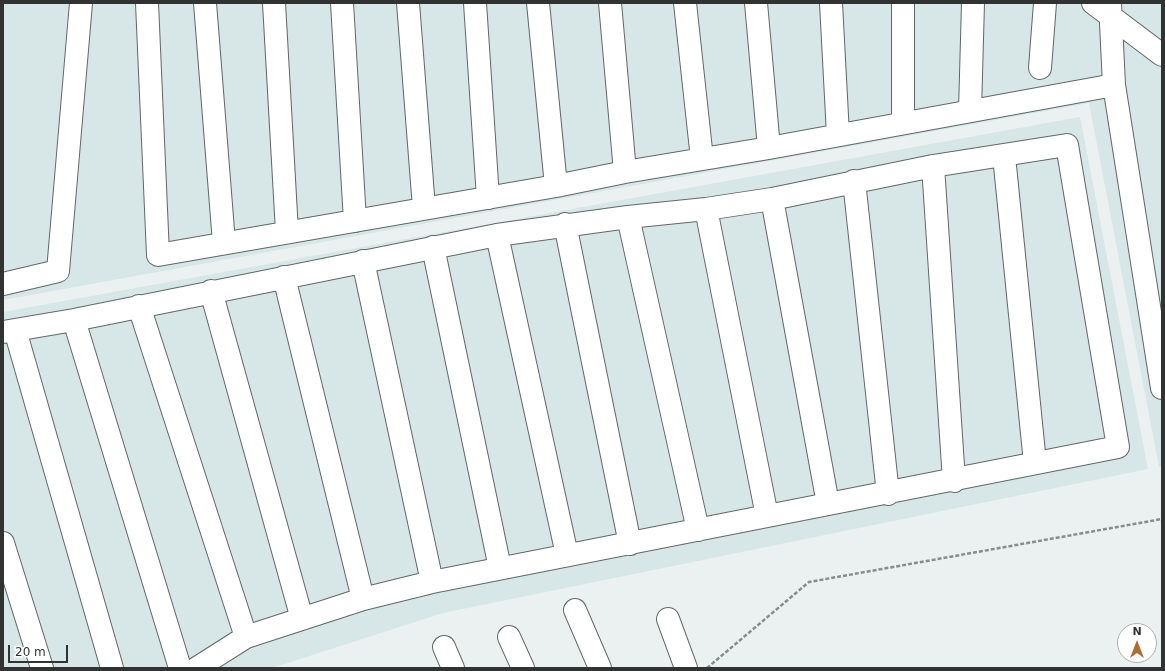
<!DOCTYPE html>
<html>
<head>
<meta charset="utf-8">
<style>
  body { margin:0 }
  #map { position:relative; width:1165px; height:671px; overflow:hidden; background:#ebf1f1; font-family:"DejaVu Sans",sans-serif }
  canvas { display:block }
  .frame { position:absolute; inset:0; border:4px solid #313333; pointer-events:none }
  .north { position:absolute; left:1117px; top:623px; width:40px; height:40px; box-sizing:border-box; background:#fff; border:1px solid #adadad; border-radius:50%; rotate:0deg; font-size:11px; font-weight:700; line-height:16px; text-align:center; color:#313333 }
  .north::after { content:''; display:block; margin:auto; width:14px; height:18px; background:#ac6e33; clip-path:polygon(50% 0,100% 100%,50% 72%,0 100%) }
  .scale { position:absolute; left:8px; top:645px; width:60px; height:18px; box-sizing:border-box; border:2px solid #313333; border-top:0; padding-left:5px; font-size:12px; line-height:14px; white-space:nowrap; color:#313333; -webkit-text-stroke:3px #fff; paint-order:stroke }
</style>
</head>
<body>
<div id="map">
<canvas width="1165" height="671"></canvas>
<div class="frame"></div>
<div class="north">N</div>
<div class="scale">20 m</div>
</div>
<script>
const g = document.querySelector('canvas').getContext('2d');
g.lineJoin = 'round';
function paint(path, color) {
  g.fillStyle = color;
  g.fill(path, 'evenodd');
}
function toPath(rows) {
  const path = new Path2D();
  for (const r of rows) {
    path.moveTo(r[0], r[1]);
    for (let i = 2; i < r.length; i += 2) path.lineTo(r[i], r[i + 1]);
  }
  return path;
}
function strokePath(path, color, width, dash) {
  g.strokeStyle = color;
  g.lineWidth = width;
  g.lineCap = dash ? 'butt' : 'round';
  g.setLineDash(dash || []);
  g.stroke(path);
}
paint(toPath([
  [3,3,1162,3,1162,466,1159,467,1089,103,3,300],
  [1080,117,1148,469,443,613,272,668,3,668,3,312]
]), '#d7e6e7');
const minor = toPath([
  [147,3,158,255,556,186,625,172,769,148,1114,85],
  [205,3,224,243],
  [274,3,287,232],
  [342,3,355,221],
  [408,3,424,208],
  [475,3,488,198],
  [538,3,556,186],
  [610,3,625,172],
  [685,3,702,159],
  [756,3,769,148],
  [831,3,838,135],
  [903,3,903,123],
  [1093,3,1162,55],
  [1110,3,1114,85,1162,388],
  [1040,68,1045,3],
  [970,111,973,3],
  [1004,156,1035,463],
  [933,166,954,481],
  [854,181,888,494],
  [772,199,828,504],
  [706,209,767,516],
  [628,217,698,530],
  [565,224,630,544],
  [497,235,567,555],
  [433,247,500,568],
  [363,261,432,582],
  [284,277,363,599],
  [3,284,58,271,81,3],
  [211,291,302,619],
  [139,306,246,637],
  [74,320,180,668],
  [15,330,112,668],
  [3,332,74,320,497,235,628,217,706,209,772,199,933,166,1067,145,1118,447,432,582,363,599,246,637,197,668],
  [3,543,42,668],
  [575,610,600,668],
  [668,619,686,668],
  [509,637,523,668],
  [444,647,453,668]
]);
strokePath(minor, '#626767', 24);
strokePath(toPath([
  [707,668,809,582,1162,519]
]), '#888c8c', 2.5, [4, 2]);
strokePath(minor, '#fff', 22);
</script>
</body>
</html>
